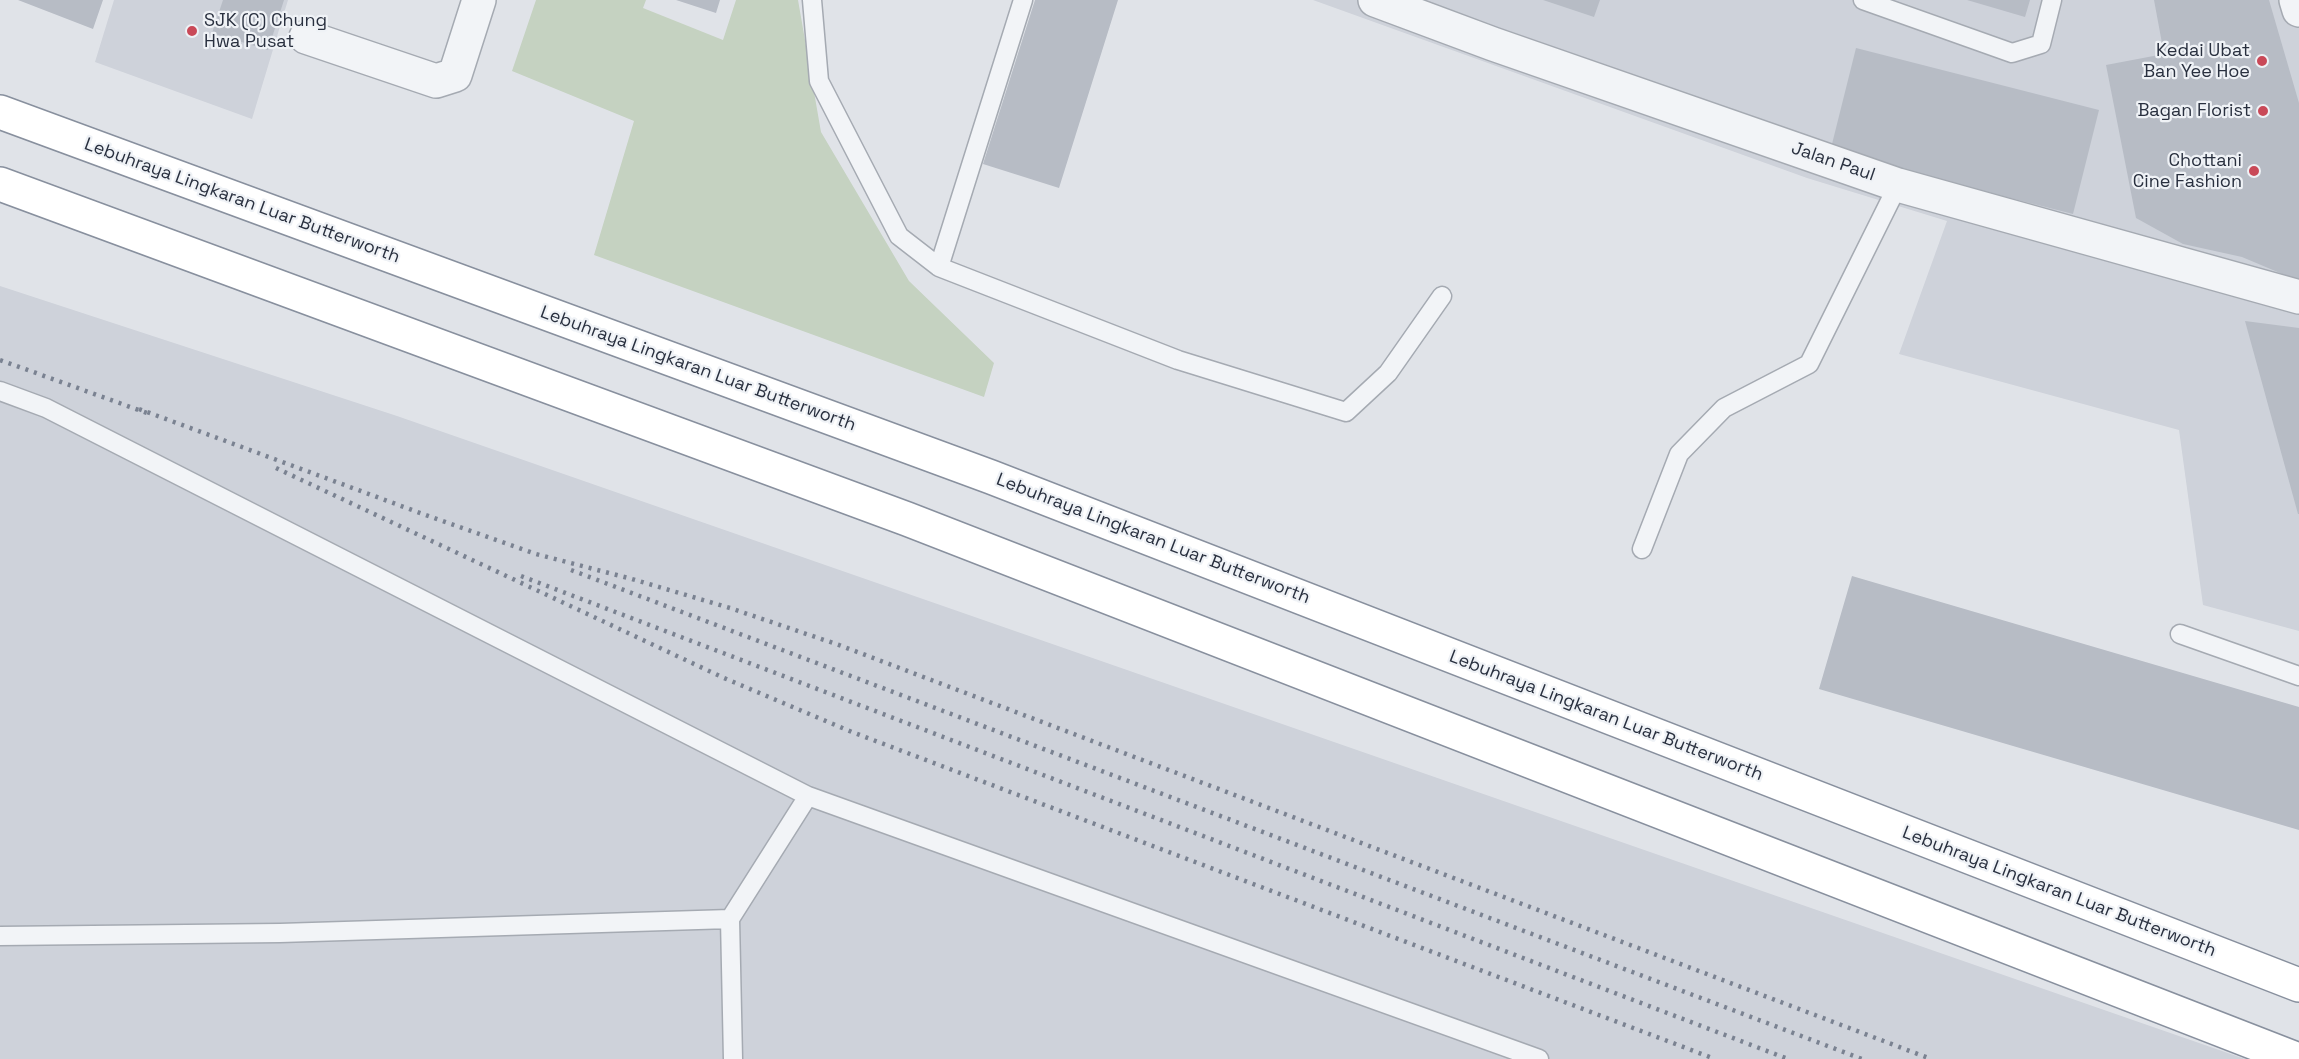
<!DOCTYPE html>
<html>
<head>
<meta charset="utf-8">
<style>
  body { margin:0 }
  canvas { display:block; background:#e0e3e8 }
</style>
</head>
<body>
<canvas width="2299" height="1059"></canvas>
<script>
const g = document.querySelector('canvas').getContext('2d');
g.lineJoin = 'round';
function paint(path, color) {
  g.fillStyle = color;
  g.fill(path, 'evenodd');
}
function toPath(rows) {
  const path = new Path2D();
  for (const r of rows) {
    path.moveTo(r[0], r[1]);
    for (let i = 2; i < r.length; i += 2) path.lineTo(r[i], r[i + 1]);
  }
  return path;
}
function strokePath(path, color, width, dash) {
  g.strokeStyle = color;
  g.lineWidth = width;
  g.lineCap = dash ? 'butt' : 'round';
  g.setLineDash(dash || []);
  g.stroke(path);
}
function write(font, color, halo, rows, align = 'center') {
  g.font = font + ' "Space Grotesk",sans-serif';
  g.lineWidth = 4.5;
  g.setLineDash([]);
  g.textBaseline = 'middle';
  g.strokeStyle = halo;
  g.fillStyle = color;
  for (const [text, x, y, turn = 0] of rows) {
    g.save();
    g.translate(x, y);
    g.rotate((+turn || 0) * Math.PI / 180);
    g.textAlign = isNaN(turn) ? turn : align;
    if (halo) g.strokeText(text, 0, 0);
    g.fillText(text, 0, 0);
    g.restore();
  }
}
paint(toPath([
  [114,0,288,0,252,119,95,62],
  [1313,0,2299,0,2299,631,2203,605,2179,430,1899,354,1947,221,1807,178],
  [0,286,397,416,2245,1059,0,1059]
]), '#ced2da');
paint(toPath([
  [536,0,646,0,643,8,723,40,736,0,798,0,821,132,909,281,994,363,984,397,594,255,634,121,512,71]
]), '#c5d2c1');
paint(toPath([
  [18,0,103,0,93,29],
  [223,0,284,0,268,50,212,33],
  [676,0,720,0,716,13],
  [1035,0,1118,0,1059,188,983,164],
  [1543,0,1600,0,1594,17],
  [1967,0,2030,0,2025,17],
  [2154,0,2269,0,2299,103,2299,281,2242,257,2183,244,2136,218,2106,65,2164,54],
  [1856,48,2099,110,2073,214,1830,152],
  [2245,321,2299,328,2299,514,2298,514],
  [1852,576,2299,707,2299,830,1819,689]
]), '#b7bcc5');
const service = toPath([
  [812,0,819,81,899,236,939,267,1178,360,1346,412,1388,373,1442,296],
  [1863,0,2012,53,2041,44,2052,0],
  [939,267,1023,0],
  [0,391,46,408,808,796],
  [1642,549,1679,454,1724,408,1809,364,1898,185],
  [2180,634,2299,676],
  [0,936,280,933,730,919],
  [733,1059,730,919,808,796,1539,1059]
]);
const minor = toPath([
  [1375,0,1493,44,1898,185,2299,297],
  [2296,0,2299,10],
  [306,37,436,81,455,75,479,0]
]);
const motorway = toPath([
  [0,112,991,477,2299,985],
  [0,184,907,519,2296,1059]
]);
strokePath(service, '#a5aab2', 21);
strokePath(minor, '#a5aab2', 36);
strokePath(motorway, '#88909e', 36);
strokePath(service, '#f2f4f7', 18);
strokePath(minor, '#f2f4f7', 33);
strokePath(motorway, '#fff', 33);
strokePath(toPath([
  [0,360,147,413],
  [139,409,431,517,536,554,632,579,730,608,839,645,1931,1059],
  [276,468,724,678,852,732,1715,1059],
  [571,570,1862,1059],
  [521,576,1788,1059]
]), '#7a8291', 4.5, [3, 6]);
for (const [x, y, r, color] of [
  [192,31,6,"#c94958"],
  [2262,61,6,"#c94958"],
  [2263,111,6,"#c94958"],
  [2254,171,6,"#c94958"]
]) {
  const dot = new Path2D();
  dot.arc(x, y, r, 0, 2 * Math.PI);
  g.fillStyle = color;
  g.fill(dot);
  strokePath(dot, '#eff2f6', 2);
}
write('18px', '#29303f', '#eff2f6', [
  ["SJK (C) Chung",204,21,"left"],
  ["Hwa Pusat",204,42,"left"],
  ["Kedai Ubat",2250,51],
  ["Ban Yee Hoe",2250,72],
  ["Bagan Florist",2251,111],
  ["Chottani",2242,161],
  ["Cine Fashion",2242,182]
], 'right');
write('18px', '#29303f', '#eff2f6', [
  ["Jalan Paul",1833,162,19],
  ["Lebuhraya Lingkaran Luar Butterworth",242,201,20],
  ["Lebuhraya Lingkaran Luar Butterworth",698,369,20],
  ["Lebuhraya Lingkaran Luar Butterworth",1153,539,21],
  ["Lebuhraya Lingkaran Luar Butterworth",1606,716,21],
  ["Lebuhraya Lingkaran Luar Butterworth",2059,892,21]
]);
</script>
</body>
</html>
